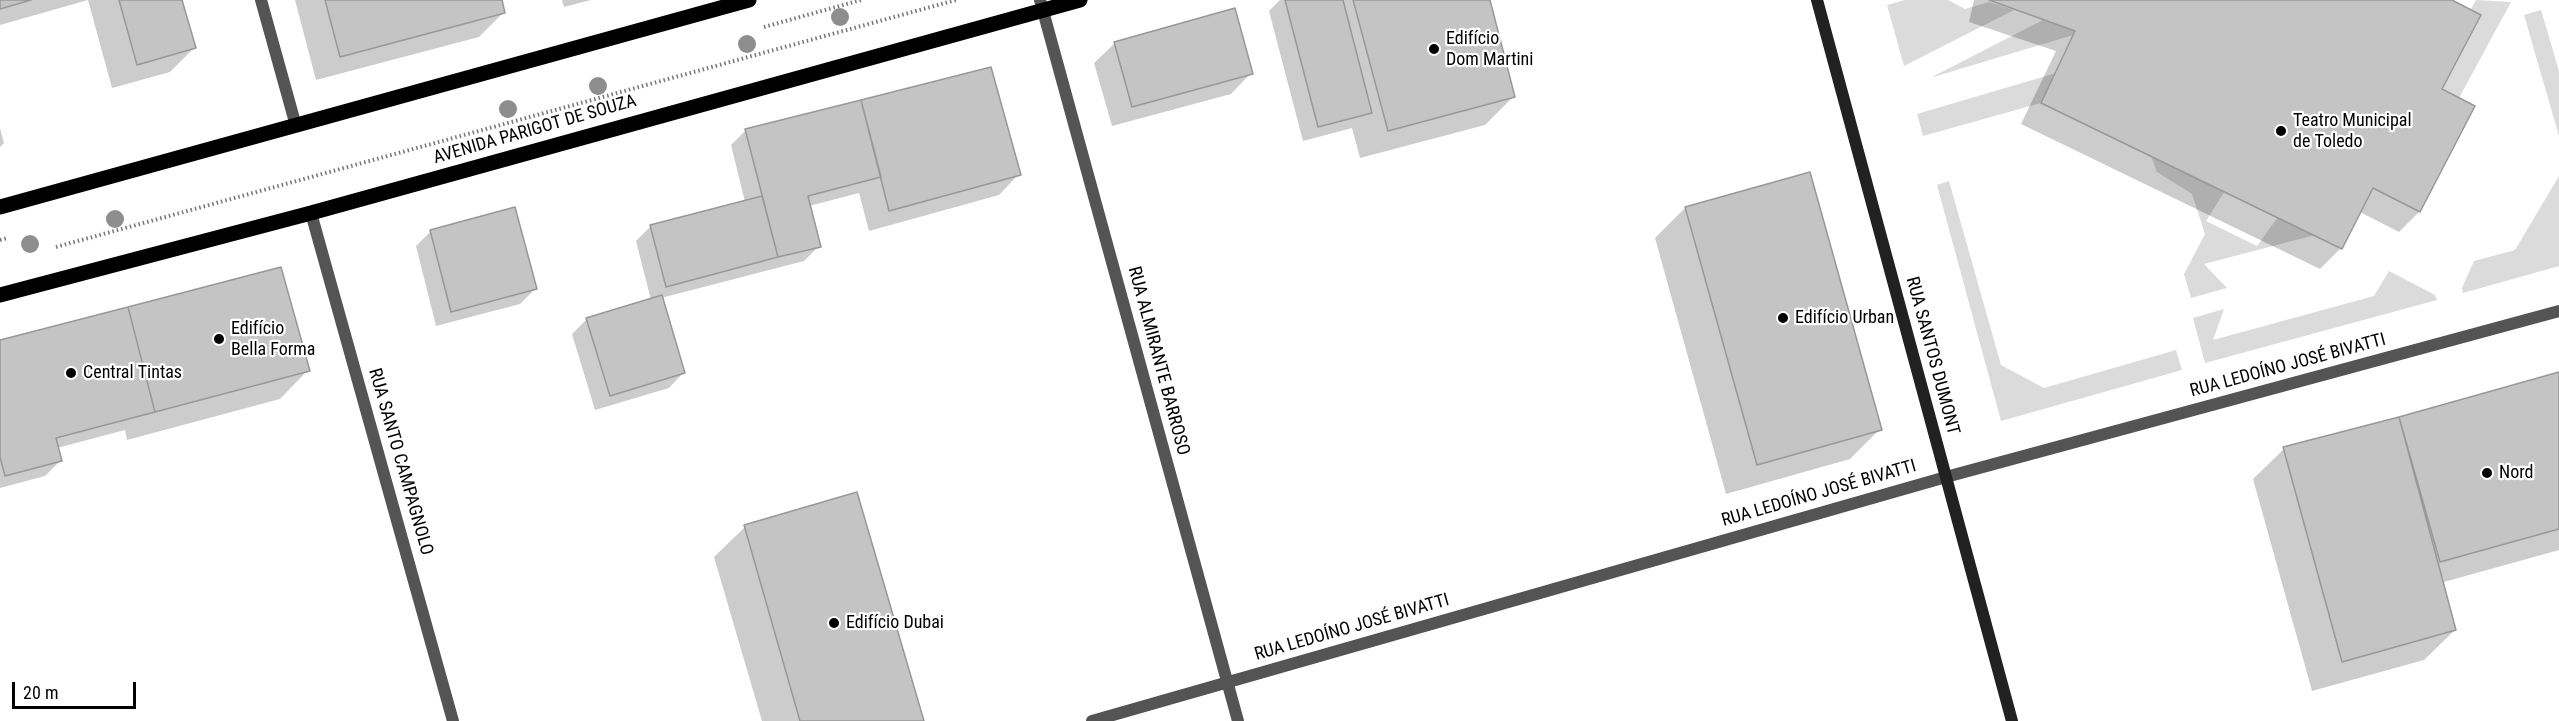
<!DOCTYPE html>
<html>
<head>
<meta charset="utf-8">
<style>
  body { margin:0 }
  #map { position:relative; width:2559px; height:721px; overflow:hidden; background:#fff; font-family:"Roboto Condensed",sans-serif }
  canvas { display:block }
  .scale { position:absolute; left:12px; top:682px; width:124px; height:27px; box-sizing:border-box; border:3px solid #000; border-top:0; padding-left:8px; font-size:18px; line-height:21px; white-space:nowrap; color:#000; -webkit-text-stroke:4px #fff; paint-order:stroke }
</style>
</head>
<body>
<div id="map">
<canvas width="2559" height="721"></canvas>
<div class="scale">20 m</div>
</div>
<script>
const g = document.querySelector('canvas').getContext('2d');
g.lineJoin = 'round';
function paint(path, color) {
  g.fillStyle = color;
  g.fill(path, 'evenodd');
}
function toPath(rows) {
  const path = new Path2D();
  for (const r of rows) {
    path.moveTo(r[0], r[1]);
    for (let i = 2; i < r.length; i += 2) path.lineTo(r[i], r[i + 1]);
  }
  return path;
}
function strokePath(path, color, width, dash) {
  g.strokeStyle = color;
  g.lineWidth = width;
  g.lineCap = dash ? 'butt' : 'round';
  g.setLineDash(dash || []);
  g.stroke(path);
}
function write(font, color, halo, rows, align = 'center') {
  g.font = font + ' "Roboto Condensed",sans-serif';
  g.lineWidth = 4.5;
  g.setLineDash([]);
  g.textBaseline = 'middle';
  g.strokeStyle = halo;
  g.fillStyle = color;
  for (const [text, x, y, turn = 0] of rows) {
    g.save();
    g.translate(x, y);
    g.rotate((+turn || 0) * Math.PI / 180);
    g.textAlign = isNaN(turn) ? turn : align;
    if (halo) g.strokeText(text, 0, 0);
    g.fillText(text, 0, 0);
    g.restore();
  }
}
paint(toPath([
  [1905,0,1948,0,1965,9,1989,2,2014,10,1904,66,1887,5],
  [2476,0,2511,2,2459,98,2442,89,2481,15,2471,9],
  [2541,10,2559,71,2559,136,2524,15],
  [2043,20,2075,31,2073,35,1930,78],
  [2056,73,2041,103,1923,136,1917,114],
  [2151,156,2225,191,2206,221,2257,246,2278,217,2315,235,2204,264,2227,288,2191,298,2184,274,2205,234,2192,194,2157,172],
  [2559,176,2559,266,2463,293,2462,288,2474,261,2515,250],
  [1949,181,2001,365,2044,388,2176,350,2182,370,2001,421,1937,185],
  [2389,271,2435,295,2437,300,2205,363,2193,318,2224,309,2213,340,2374,296]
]), '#dbdbdb');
paint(toPath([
  [0,0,181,0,194,48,170,72,112,88,88,0,0,25],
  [295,0,500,0,504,12,479,37,316,80],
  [562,0,591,0,564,7],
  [1280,0,1488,0,1513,97,1485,125,1360,158,1352,128,1303,141,1269,11],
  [1974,0,2448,0,2440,89,2473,107,2419,212,2399,232,2360,212,2341,248,2320,269,2021,124,2056,51,1969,22],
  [1115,43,1251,73,1231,94,1112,126,1094,63],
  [0,128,4,143,0,147],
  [746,130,1019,174,999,195,869,231,859,193,809,206,819,246,804,261,661,298,683,373,669,388,595,410,572,334,587,319,651,300,636,241,651,226,745,202,731,145],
  [1685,208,1880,429,1850,459,1726,494,1655,238],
  [431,231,535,289,520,304,436,326,416,246],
  [0,342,308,370,280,399,127,440,125,430,57,448,60,461,45,476,0,488],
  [2559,373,2559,550,2444,582,2455,630,2424,660,2312,691,2253,479,2284,449],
  [745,527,922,721,762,721,714,557]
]), '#0003');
const building = toPath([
  [0,0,31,0,0,9,0,0],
  [119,0,182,0,196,48,137,65,119,0],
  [325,0,502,0,505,13,340,57,325,0],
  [1285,0,1343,0,1372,113,1318,127,1285,0],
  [1353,0,1490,0,1515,97,1388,131,1353,0],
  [1989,0,2452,0,2481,15,2442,89,2475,106,2420,212,2373,188,2342,249,2041,103,2075,31,1989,0],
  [1235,8,1253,74,1132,107,1114,42,1235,8],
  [991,67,1021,175,889,211,861,100,991,67],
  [861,100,881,177,808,196,821,247,778,257,745,129,861,100],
  [1810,172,1882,430,1757,465,1685,207,1810,172],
  [762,196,778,257,666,287,650,225,762,196],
  [515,207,537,289,451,312,430,230,515,207],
  [281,267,310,371,155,412,128,307,281,267],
  [662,295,685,373,610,396,586,318,662,295],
  [128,307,155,412,56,438,62,461,5,476,0,457,0,340,128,307],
  [2559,372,2559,529,2440,562,2399,417,2559,372],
  [2399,417,2456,630,2342,662,2283,447,2399,417],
  [857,492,924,721,800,721,744,525,857,492]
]);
paint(building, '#c4c4c4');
strokePath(building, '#989898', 1.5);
strokePath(toPath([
  [764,27,861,0],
  [0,240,8,238],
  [56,247,956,0]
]), '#767676', 4, [1.5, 3]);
strokePath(toPath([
  [261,0,296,126],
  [1040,0,1238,721],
  [311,213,453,721],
  [1092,721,1946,477,2559,311]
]), '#545454', 12);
strokePath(toPath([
  [1817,0,2012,721]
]), '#212121', 12);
strokePath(toPath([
  [0,207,749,0],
  [0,295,311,213,1080,0]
]), '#000', 15);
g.fillStyle = '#8e8e8e';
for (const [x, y] of [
  [840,17],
  [747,44],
  [598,86],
  [508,109],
  [115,219],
  [30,244]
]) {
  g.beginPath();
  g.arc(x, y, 9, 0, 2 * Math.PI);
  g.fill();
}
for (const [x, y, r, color] of [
  [1434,49,6,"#000"],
  [2281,131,6,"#000"],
  [1783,318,6,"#000"],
  [219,339,6,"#000"],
  [71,373,6,"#000"],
  [2487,473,6,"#000"],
  [834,623,6,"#000"]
]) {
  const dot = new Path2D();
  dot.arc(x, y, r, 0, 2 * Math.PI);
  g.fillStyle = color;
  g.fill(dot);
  strokePath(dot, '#fff', 2);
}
write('18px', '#000', '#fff', [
  ["Edifício",1446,39],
  ["Dom Martini",1446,60],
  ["Teatro Municipal",2293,121],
  ["de Toledo",2293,142],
  ["Edifício Urban",1795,318],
  ["Edifício",231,329],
  ["Bella Forma",231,350],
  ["Central Tintas",83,373],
  ["Nord",2499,473],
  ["Edifício Dubai",846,623]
], 'left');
write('18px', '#000', '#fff', [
  ["AVENIDA PARIGOT DE SOUZA",535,130,-16],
  ["RUA SANTOS DUMONT",1932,356,75],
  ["RUA ALMIRANTE BARROSO",1158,361,75],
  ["RUA LEDOÍNO JOSÉ BIVATTI",2288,366,-15],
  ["RUA SANTO CAMPAGNOLO",400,462,74],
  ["RUA LEDOÍNO JOSÉ BIVATTI",1819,494,-16],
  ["RUA LEDOÍNO JOSÉ BIVATTI",1352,628,-16]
]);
</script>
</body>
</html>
